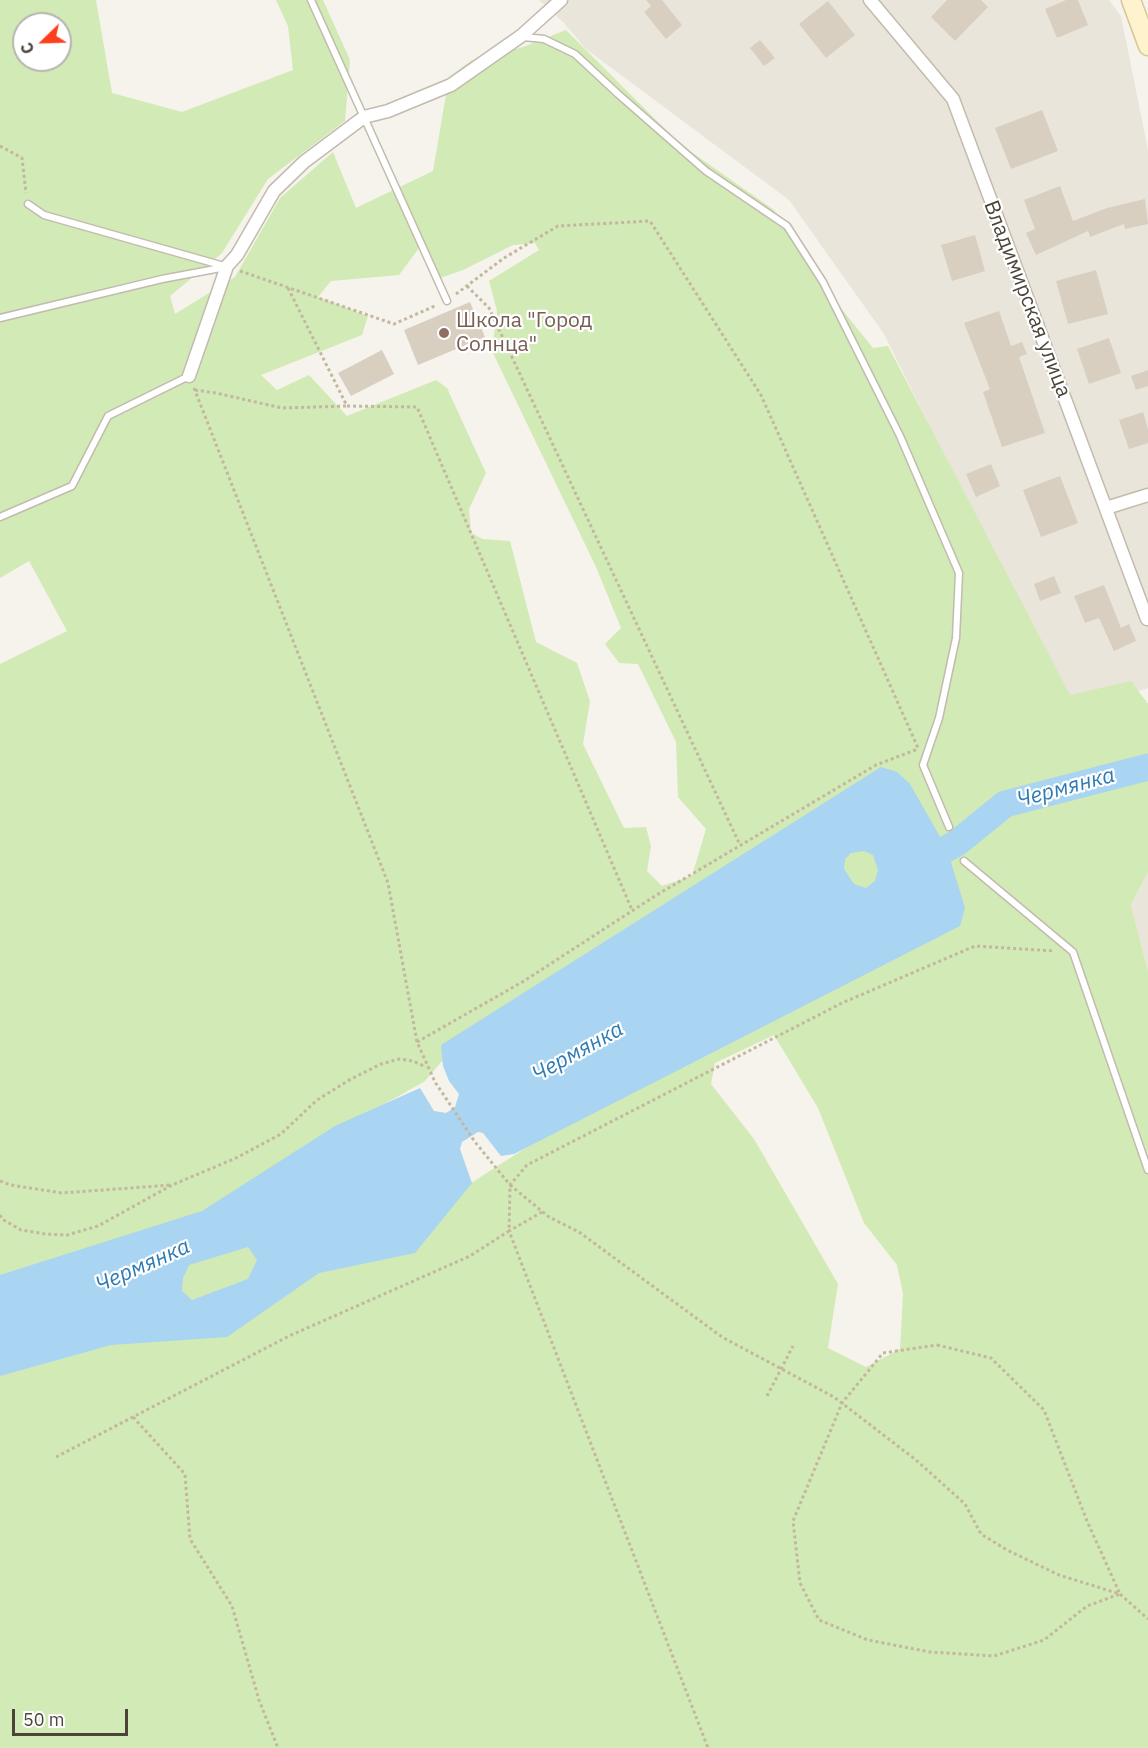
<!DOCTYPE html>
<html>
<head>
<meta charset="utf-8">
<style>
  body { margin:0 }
  #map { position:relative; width:1148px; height:1748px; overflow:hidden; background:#f6f3ec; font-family:"IBM Plex Sans",sans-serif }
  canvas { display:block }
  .north { position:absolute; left:12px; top:12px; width:60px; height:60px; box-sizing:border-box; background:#fff; border:2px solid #b7b4b0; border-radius:50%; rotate:247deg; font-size:16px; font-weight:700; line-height:24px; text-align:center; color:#4b4439 }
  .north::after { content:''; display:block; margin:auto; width:21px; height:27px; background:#fc3f1d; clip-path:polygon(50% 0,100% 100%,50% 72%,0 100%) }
  .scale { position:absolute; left:12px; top:1709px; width:116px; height:27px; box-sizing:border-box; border:3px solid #4b4439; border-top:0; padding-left:8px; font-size:18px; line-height:21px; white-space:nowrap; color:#4b4439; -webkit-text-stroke:4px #fff; paint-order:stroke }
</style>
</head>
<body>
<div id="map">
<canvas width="1148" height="1748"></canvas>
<div class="north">С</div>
<div class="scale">50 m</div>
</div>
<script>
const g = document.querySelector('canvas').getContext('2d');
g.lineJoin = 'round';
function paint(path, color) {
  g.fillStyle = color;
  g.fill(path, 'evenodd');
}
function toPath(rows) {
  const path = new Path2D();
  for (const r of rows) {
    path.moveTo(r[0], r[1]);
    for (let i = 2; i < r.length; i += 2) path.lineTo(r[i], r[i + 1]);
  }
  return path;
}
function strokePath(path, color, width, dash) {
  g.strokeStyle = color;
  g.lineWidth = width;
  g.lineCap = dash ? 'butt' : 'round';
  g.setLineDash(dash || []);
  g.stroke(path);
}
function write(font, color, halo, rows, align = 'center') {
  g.font = font + ' "IBM Plex Sans",sans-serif';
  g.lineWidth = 4.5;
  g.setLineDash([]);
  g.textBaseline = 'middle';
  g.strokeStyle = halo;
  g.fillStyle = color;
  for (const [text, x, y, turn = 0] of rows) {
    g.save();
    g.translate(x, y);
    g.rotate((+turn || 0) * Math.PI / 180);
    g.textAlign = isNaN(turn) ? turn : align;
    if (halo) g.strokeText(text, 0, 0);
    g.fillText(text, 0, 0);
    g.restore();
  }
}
paint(toPath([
  [539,0,1109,0,1121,16,1148,150,1148,688,1072,713,884,334,789,200,586,49,564,23],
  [1148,872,1148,971,1131,905]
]), '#eae5da');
paint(toPath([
  [0,0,96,0,112,93,182,112,293,70,288,26,276,0,323,0,350,60,345,121,268,179,222,253,170,296,175,314,235,277,280,198,333,152,356,208,433,171,449,77,472,60,523,47,566,30,680,144,774,210,840,307,873,348,888,346,1070,695,1131,681,1148,704,1148,872,1131,905,1148,971,1148,1748,0,1748,0,1370,322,1270,457,1192,557,1128,853,971,905,787,443,1060,425,1081,334,1133,319,1167,0,1288,0,664,67,631,29,561,0,578],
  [24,24,60,24,60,60,24,60],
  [535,243,539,250,489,281,497,311,492,351,596,567,621,628,605,644,619,663,638,664,676,742,678,797,706,829,692,876,662,886,647,871,651,846,646,827,624,828,583,744,590,701,577,663,536,642,510,541,483,539,471,533,469,509,486,473,447,388,436,380,347,416,309,375,277,390,261,375,362,335,368,316,318,297,331,281,399,275,419,248,437,279,463,270,513,245],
  [774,1035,818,1108,864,1223,897,1265,903,1294,900,1349,866,1367,828,1348,838,1284,754,1139,711,1084,715,1063],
  [857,844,887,860,868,897,842,882,845,849],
  [249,1241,264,1267,250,1286,189,1309,173,1303,179,1257]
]), '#d2eab5');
paint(toPath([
  [881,767,897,772,910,784,947,849,965,908,960,926,514,1154,501,1156,483,1133,478,1132,462,1142,460,1149,472,1183,415,1253,319,1273,227,1337,111,1345,0,1376,0,1275,202,1211,335,1126,420,1088,434,1111,446,1113,455,1107,459,1094,449,1081,443,1066,441,1045],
  [864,851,873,855,878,870,875,881,866,888,854,884,844,869,845,859,851,853],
  [248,1247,257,1260,248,1279,192,1300,182,1291,183,1278,189,1265]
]), '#a9d4f2');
strokePath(toPath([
  [915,866,957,843,1005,804,1148,767]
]), '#a9d4f2', 27);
paint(toPath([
  [646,0,662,0,682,25,666,39,644,12,651,6],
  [947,0,981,0,988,7,955,41,931,17],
  [1066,0,1078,0,1088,25,1057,38,1045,9],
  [828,1,855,35,826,58,799,24],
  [760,40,775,58,764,66,750,48],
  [1042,110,1058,151,1011,169,995,128],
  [1060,186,1073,221,1107,208,1145,199,1148,224,1125,229,1124,224,1090,237,1088,231,1036,255,1026,233,1035,229,1024,200],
  [975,235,985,271,952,281,941,245],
  [1096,270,1108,314,1068,324,1056,281],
  [470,302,485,337,418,365,404,330],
  [999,311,1011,346,1022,342,1027,354,1019,357,1045,433,1002,447,983,392,990,389,964,323],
  [1109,338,1121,373,1089,384,1077,349],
  [382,350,394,374,351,396,338,373],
  [1148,370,1148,386,1136,390,1131,376],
  [1143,412,1148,429,1148,443,1129,449,1119,420],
  [991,464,1000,486,976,497,966,474],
  [1060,476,1078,523,1041,537,1023,490],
  [1054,576,1061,593,1040,601,1034,584],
  [1104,585,1121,628,1129,624,1136,641,1114,651,1099,618,1085,623,1074,596]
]), '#d8cfc1');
const lane = toPath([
  [311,0,447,301],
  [523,37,544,39,575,54,618,94,706,171,787,226,823,282,900,436,959,573,956,638,939,718,923,765,949,827],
  [28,204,44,215,224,266],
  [0,318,162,279,226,267],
  [0,517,72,486,108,416,189,376],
  [964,861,1073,952,1148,1170]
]);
const street = toPath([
  [870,0,953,99,1147,619],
  [189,376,227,266,237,255,274,191,304,162,364,117,388,111,451,85,521,36,561,0],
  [1106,508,1148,495]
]);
const secondary = toPath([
  [1131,0,1148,46]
]);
strokePath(lane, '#c2bbae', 9);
strokePath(street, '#c2bbae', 15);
strokePath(secondary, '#d6c79b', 21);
strokePath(toPath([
  [0,146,22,158,26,193],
  [240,271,394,324,437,305],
  [467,286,489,308,740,845],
  [288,288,347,406,417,407,632,910],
  [456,294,504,258,558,226,650,221,761,395,918,748],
  [194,388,388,883,417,1042,435,1082,475,1142,510,1185,527,1165,842,1003,975,946,1055,951],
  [195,390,216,393,282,408,347,406],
  [417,1042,524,981,655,896,876,765,918,749],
  [0,1181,11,1185,62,1193,171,1185],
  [510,1185,549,1217,579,1232,722,1337,834,1397,916,1460,965,1504,981,1534,1007,1550,1059,1575,1120,1594,1148,1619],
  [542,1212,509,1231,708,1748],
  [0,1215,2,1219,21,1230,45,1234,67,1235,98,1226,172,1185,236,1158,281,1134,317,1100,351,1079,381,1064,399,1059,413,1061,426,1067],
  [937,1345,991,1358,1044,1410,1087,1521,1120,1594,1087,1606,1044,1640,994,1656,930,1652,868,1640,819,1620,800,1583,793,1521,842,1403,883,1353,937,1345],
  [767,1396,793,1346],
  [133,1417,185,1474,190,1539,232,1606,259,1700,278,1748],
  [56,1457,289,1336,470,1256,509,1231,510,1185]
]), '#c4b79f', 3, [3, 3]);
strokePath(lane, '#fff', 6);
strokePath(street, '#fff', 12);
strokePath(secondary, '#fff3cd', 18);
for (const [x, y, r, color] of [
  [444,333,6,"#8d6e63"]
]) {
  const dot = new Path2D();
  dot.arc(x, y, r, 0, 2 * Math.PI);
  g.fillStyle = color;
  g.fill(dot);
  strokePath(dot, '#fff', 2);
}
write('21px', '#4b4439', '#fff', [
  ["Владимирская улица",1027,299,69]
]);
write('21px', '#785e54', '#fff', [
  ["Школа \"Город",456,321],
  ["Cолнца\"",456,345]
], 'left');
write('italic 22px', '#2e7ab2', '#fff', [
  ["Чермянка",1066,788,-15],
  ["Чермянка",578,1052,-29],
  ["Чермянка",143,1266,-24]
]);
</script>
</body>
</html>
